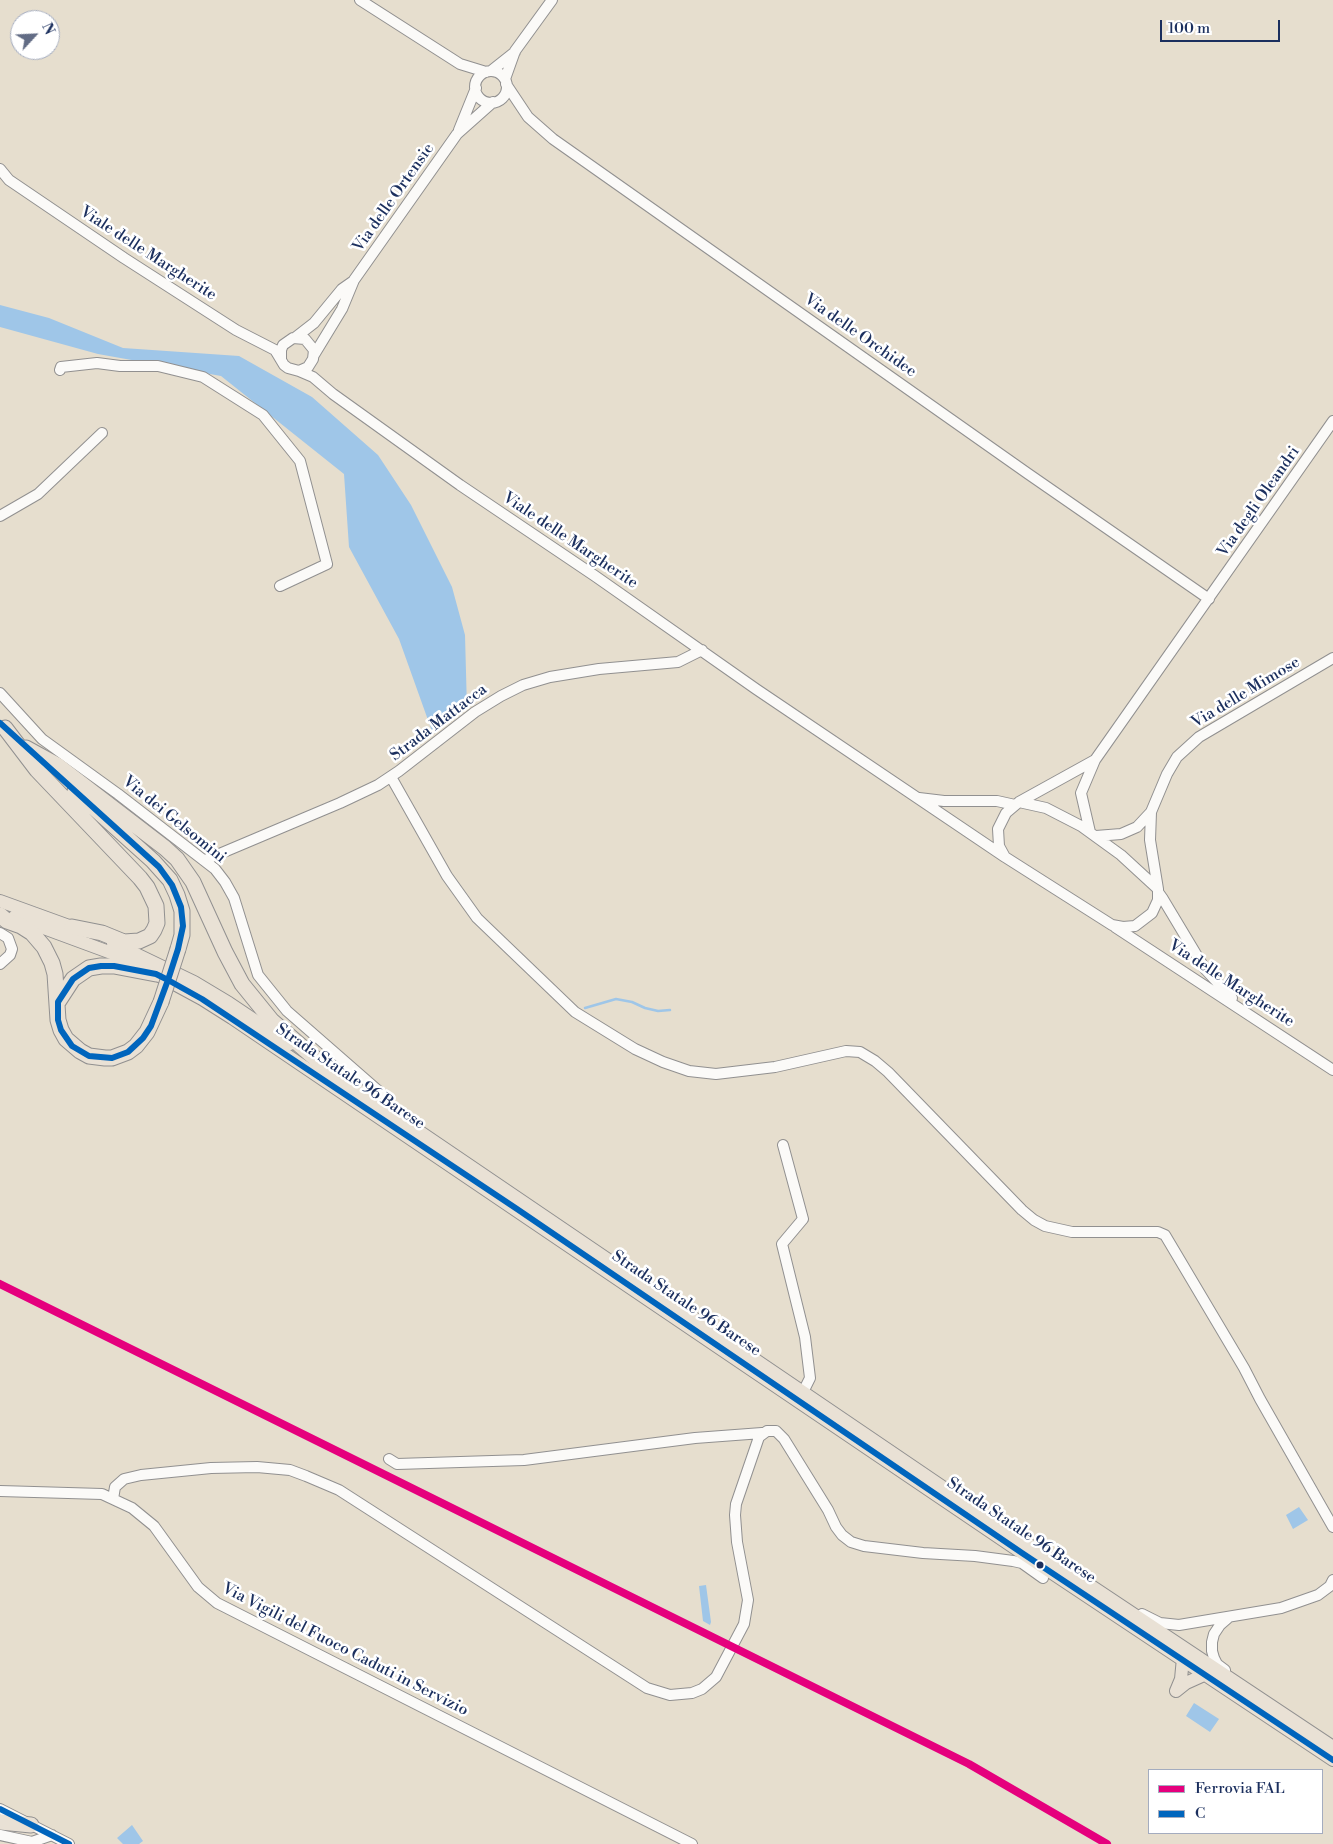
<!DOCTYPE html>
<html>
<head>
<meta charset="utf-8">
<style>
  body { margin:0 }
  #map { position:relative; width:1333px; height:1844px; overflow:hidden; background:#e6dece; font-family:"Libre Bodoni",serif }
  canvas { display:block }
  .legend { position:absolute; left:1148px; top:1769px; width:175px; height:65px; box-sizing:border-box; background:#fff; border:1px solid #a4acbf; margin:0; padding:6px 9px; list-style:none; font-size:15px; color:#1b2f5e }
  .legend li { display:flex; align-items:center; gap:10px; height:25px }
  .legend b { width:25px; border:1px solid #a4acbf }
  .north { position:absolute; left:10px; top:10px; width:50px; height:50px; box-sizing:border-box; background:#fff; border:1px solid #a4acbf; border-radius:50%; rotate:65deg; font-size:14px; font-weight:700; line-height:20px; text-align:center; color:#1b2f5e }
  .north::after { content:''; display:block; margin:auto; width:18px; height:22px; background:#626c85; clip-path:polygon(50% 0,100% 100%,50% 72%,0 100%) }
  .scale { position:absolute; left:1160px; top:20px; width:120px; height:22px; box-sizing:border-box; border:2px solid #1b2f5e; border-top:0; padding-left:6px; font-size:15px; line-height:18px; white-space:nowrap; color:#1b2f5e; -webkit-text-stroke:4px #fff; paint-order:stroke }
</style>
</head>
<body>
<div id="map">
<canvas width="1333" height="1844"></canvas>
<ul class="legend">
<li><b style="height:6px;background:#e5007d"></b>Ferrovia FAL</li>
<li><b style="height:6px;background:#0065bd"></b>C</li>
</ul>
<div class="north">N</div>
<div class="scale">100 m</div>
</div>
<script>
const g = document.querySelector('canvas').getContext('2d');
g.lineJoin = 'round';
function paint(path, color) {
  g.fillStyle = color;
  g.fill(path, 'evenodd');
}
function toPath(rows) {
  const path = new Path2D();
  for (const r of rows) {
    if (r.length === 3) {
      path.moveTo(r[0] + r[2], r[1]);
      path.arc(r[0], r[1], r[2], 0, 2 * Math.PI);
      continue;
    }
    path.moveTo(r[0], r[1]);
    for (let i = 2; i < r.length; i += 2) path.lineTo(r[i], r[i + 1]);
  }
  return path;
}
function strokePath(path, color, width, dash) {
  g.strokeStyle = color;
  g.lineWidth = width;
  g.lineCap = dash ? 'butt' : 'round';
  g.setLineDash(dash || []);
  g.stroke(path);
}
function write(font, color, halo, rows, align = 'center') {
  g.font = font + ' "Libre Bodoni",serif';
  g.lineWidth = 5;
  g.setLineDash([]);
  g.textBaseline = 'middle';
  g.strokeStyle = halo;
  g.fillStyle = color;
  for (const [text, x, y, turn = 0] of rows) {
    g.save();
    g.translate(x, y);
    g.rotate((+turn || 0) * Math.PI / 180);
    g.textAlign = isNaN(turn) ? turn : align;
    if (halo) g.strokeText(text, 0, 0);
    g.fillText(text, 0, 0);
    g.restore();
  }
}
paint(toPath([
  [0,305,49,318,123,348,239,356,312,397,378,455,411,505,452,587,465,635,467,709,433,734,399,639,349,547,344,474,221,376,98,354,0,327],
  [1299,1507,1308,1520,1293,1529,1286,1515],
  [706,1585,711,1622,710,1625,703,1621,699,1586],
  [1194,1703,1219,1719,1210,1732,1186,1716],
  [132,1825,143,1841,139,1844,123,1844,117,1838]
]), '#9fc6e8');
strokePath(toPath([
  [585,1008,616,999,632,1002,645,1008,658,1011,670,1010]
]), '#9fc6e8', 2.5);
const minor = toPath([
  [360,0,460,64,486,72],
  [491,71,515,52],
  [491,87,16],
  [505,79,515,51,552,0],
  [506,84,528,117,553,139,1027,473,1209,599],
  [459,130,476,88],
  [0,169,9,180,124,258,236,330,275,350,284,365,288,368,299,371,308,367,313,359,314,350,305,339,293,338,283,345,281,350,281,360],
  [296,337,314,323,342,289,352,282],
  [314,355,342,309,354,280,457,134,493,102],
  [60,370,61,367,97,363,120,366,158,366,203,377,263,415,300,461,327,564,280,586],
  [299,371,313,377,333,394,460,485,595,576,756,689,1005,857],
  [0,516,38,494,102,433],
  [0,693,42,739,118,794,215,869,225,882,234,898,258,975,287,1011,382,1094,387,1101,383,1107],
  [1095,760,1019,802,1006,813,998,829,999,846,1005,857,1112,925,1123,927,1135,926,1152,913,1158,900,1158,889,1150,840,1151,812,1167,774,1177,757,1199,737,1333,658],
  [391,777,447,876,477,918,575,1012,635,1049,663,1062,689,1071,716,1074,775,1067,846,1051,860,1052,875,1061,888,1072,1022,1210,1034,1220,1045,1226,1072,1232,1158,1232,1165,1235,1244,1368,1260,1399,1333,1527],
  [919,798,944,801,997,801,1015,805],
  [1019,802,1046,808,1081,826,1121,855,1158,889],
  [1090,832,1081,793,1095,760,1333,421],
  [1096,836,1121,834,1137,827,1151,812],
  [205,860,340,803,378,785,399,771,475,712,501,696,523,685,550,677,599,669,678,662,702,650],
  [1158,892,1163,899,1205,969,1232,998],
  [1115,927,1333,1070],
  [0,933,8,938,12,949,10,955,0,964],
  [783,1145,803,1219,782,1244,805,1337,810,1378,803,1392],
  [389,1459,397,1464,524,1460,695,1438,762,1433],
  [0,1491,102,1494,132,1508,154,1526,198,1587,217,1603,692,1844],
  [113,1499,115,1487,124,1479,141,1475,211,1468,257,1467,290,1470,306,1476,339,1490,647,1688,670,1695,692,1693,702,1689,716,1677,744,1624,748,1600,737,1542,735,1515,736,1504,759,1437,767,1431,776,1431,784,1439,828,1510,836,1527,842,1535,851,1542,864,1546,923,1553,975,1556,1013,1561,1022,1563,1043,1578],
  [1142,1614,1160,1623,1179,1625,1281,1608,1318,1595,1330,1586,1333,1580],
  [1225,1670,1217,1664,1214,1658,1212,1651,1212,1642,1214,1634,1220,1625,1228,1618],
  [0,1809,69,1844],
  [0,1835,32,1842,52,1835]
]);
const major = toPath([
  [0,901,80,930],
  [14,917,117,955,156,974,202,999,232,1018,1022,1553,1333,1760],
  [113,943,194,982,229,1003,290,1044],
  [326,1068,950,1492,1333,1747],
  [1176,1691,1186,1683,1206,1674],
  [1176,1691,1181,1679,1183,1658]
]);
const highway = toPath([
  [5,728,37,770,140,878,147,887,156,906,157,923,154,930,150,936,139,941,124,942,102,933,72,927],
  [26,748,57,765,165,848,177,859,193,882,225,952,242,984,272,1021,332,1073],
  [75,791,153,861,170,880,177,895,182,911,182,935,178,949],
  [0,915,7,921,21,926,32,933,44,947,52,963,55,974,58,1020,61,1030,66,1039,80,1051,89,1056,105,1058,112,1058,128,1052,136,1046,147,1032,161,1002],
  [58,1002,73,979,89,968,101,966,114,966,156,974],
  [0,1822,31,1825]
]);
strokePath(minor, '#919090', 12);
strokePath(major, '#919090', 14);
strokePath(highway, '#919090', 17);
strokePath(minor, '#fbfaf8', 10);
strokePath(major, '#e9e1d5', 12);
strokePath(highway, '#e9e1d5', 15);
const highwayBridge = toPath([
  [161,1002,178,949]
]);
strokePath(highwayBridge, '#919090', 17, []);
strokePath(highwayBridge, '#e9e1d5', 15);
strokePath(toPath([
  [0,723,159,867,172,885,181,907,183,926,178,949,168,980],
  [101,966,114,966,156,974,168,980,151,1026,143,1038,128,1052,112,1058,89,1056,72,1046,61,1030,58,1020,58,1002,73,979,89,968,101,966],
  [168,980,202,999,517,1209,1022,1553,1333,1760],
  [0,1809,69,1844]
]), '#0065bd', 6);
strokePath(toPath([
  [0,1284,969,1764,1107,1844]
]), '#e5007d', 8);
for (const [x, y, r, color] of [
  [1040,1565,4.5,"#1b2f5e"]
]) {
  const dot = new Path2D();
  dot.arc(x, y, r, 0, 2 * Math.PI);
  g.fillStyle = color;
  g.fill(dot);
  strokePath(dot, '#fff', 2);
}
write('16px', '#1b2f5e', '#fff', [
  ["Via delle Ortensie",394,198,-55],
  ["Viale delle Margherite",148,254,33],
  ["Via delle Orchidee",860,336,35],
  ["Via degli Oleandri",1259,502,-55],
  ["Viale delle Margherite",570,541,34],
  ["Via delle Mimose",1246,693,-31],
  ["Strada Mattacca",439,723,-37],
  ["Via dei Gelsomini",174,820,39],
  ["Via delle Margherite",1231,984,33],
  ["Strada Statale 96 Barese",350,1077,34],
  ["Strada Statale 96 Barese",686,1304,34],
  ["Strada Statale 96 Barese",1021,1531,34],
  ["Via Vigili del Fuoco Caduti in Servizio",345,1650,27]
]);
</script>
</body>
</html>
